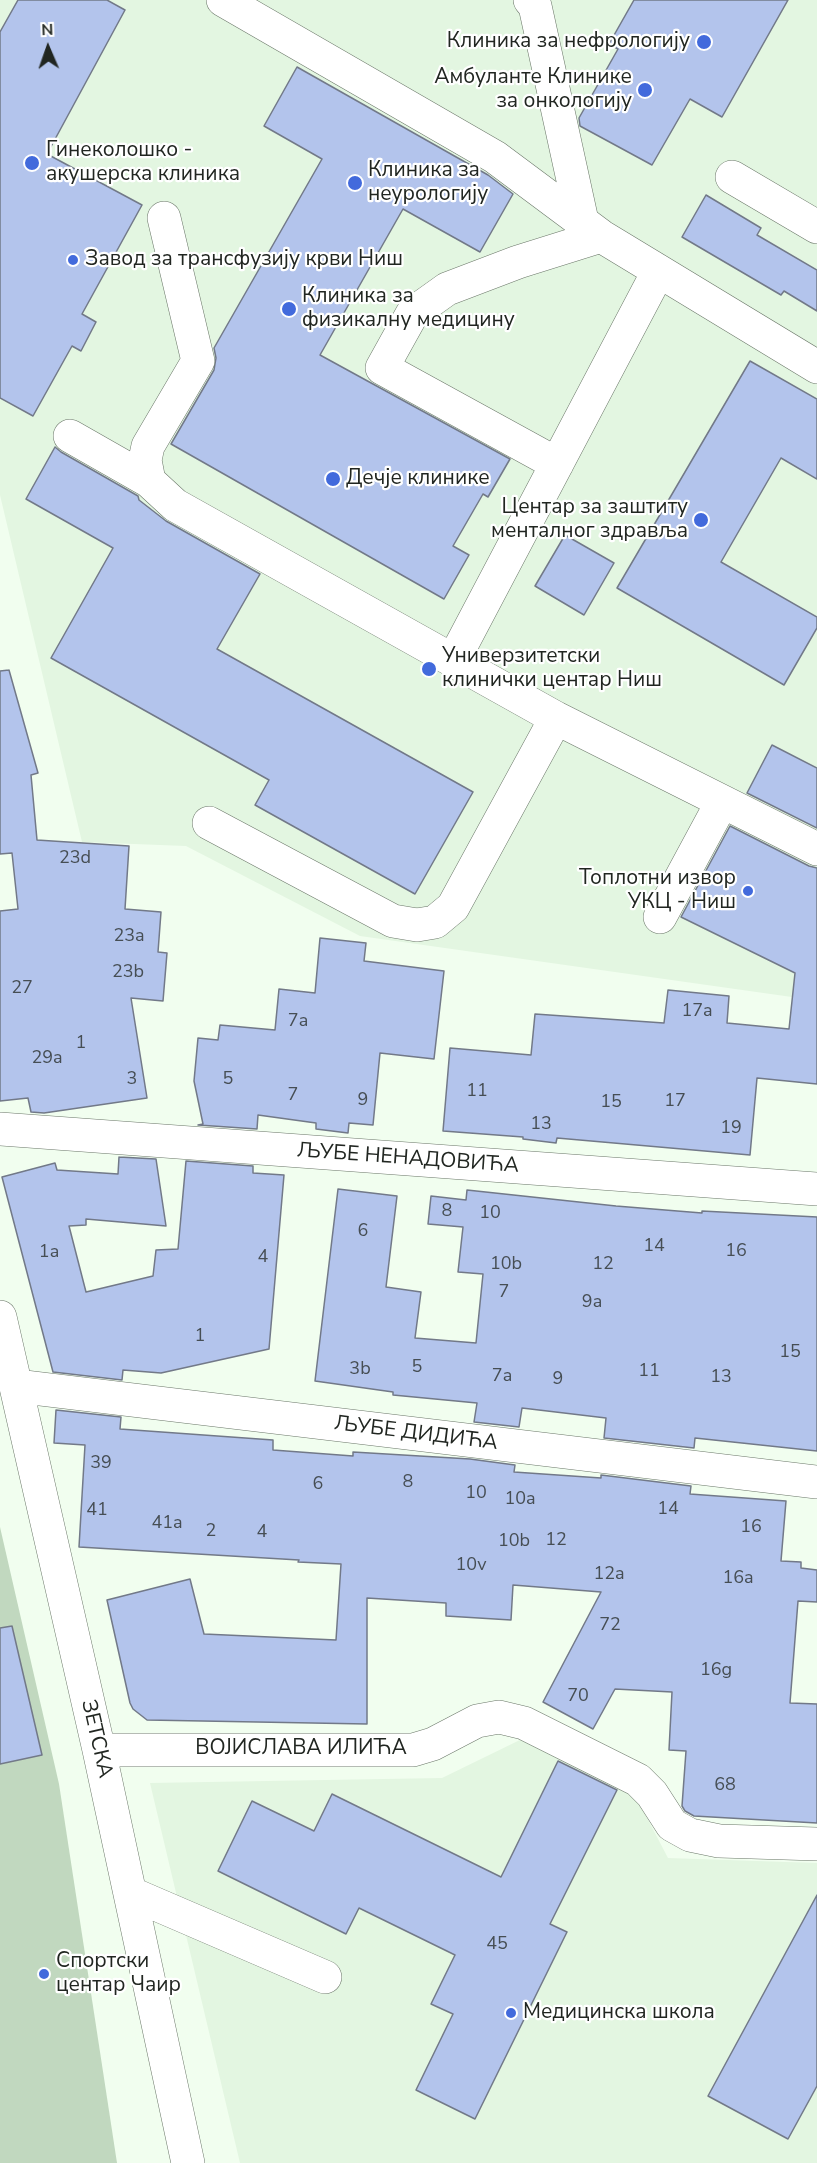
<!DOCTYPE html>
<html>
<head>
<meta charset="utf-8">
<style>
  body { margin:0 }
  #map { position:relative; width:817px; height:2163px; overflow:hidden; background:#f1feef; font-family:"Nunito Sans",sans-serif }
  canvas { display:block }
  .north { position:absolute; left:18px; top:18px; width:60px; height:60px; -webkit-text-stroke:4px #fff; paint-order:stroke; rotate:358deg; font-size:16px; font-weight:700; line-height:24px; text-align:center; color:#212621 }
  .north::after { content:''; display:block; margin:auto; width:21px; height:27px; background:#212621; clip-path:polygon(50% 0,100% 100%,50% 72%,0 100%) }
</style>
</head>
<body>
<div id="map">
<canvas width="817" height="2163"></canvas>
<div class="north">N</div>
</div>
<script>
const g = document.querySelector('canvas').getContext('2d');
g.lineJoin = 'round';
function paint(path, color) {
  g.fillStyle = color;
  g.fill(path, 'evenodd');
}
function toPath(rows) {
  const path = new Path2D();
  for (const r of rows) {
    path.moveTo(r[0], r[1]);
    for (let i = 2; i < r.length; i += 2) path.lineTo(r[i], r[i + 1]);
  }
  return path;
}
function strokePath(path, color, width, dash) {
  g.strokeStyle = color;
  g.lineWidth = width;
  g.lineCap = dash ? 'butt' : 'round';
  g.setLineDash(dash || []);
  g.stroke(path);
}
function write(font, color, halo, rows, align = 'center') {
  g.font = font + ' "Nunito Sans",sans-serif';
  g.lineWidth = 4.5;
  g.setLineDash([]);
  g.textBaseline = 'middle';
  g.strokeStyle = halo;
  g.fillStyle = color;
  for (const [text, x, y, turn = 0] of rows) {
    g.save();
    g.translate(x, y);
    g.rotate((+turn || 0) * Math.PI / 180);
    g.textAlign = isNaN(turn) ? turn : align;
    if (halo) g.strokeText(text, 0, 0);
    g.fillText(text, 0, 0);
    g.restore();
  }
}
paint(toPath([
  [0,0,817,0,817,983,806,999,360,936,186,846,82,842,0,495],
  [524,1738,634,1793,668,1858,817,1863,817,2163,240,2163,150,1783,442,1778]
]), '#e3f6e1');
paint(toPath([
  [0,1527,59,1784,117,2163,0,2163]
]), '#c1d8bf');
const building = toPath([
  [18,0,107,0,125,10,47,154,142,205,82,314,96,322,81,351,72,346,33,416,0,398,0,32,18,0],
  [634,0,788,0,722,117,690,99,652,165,580,126,579,118,618,49,609,44,634,0],
  [297,67,488,175,513,194,480,252,403,209,320,355,510,459,488,497,483,494,453,546,469,555,444,599,171,444,214,370,216,358,214,348,322,159,264,126,297,67],
  [706,195,761,228,757,235,817,270,817,311,784,291,781,295,682,237,706,195],
  [750,361,817,399,817,479,781,458,721,562,817,617,817,628,784,685,617,588,750,361],
  [55,447,61,452,138,496,139,500,166,521,260,574,217,649,473,792,415,894,255,805,269,780,51,658,113,548,26,499,55,447],
  [565,535,614,563,584,615,535,586,565,535],
  [9,670,38,773,31,775,37,840,129,846,125,909,161,912,158,952,167,953,163,1001,131,998,147,1098,44,1113,31,1112,28,1098,0,1101,0,911,18,909,12,853,0,854,0,671,9,670],
  [772,745,817,768,817,828,747,793,772,745],
  [730,826,809,866,817,868,817,1084,757,1078,750,1155,557,1138,556,1143,523,1139,523,1137,443,1131,450,1048,531,1055,535,1014,664,1023,668,990,729,996,727,1023,789,1029,795,973,681,917,730,826],
  [320,938,366,943,364,961,444,971,434,1059,380,1053,373,1125,349,1123,348,1133,316,1129,316,1123,258,1115,257,1129,198,1125,203,1124,194,1081,198,1038,218,1040,220,1025,275,1030,279,989,315,993,320,938],
  [119,1157,156,1159,166,1226,86,1219,86,1225,69,1226,86,1292,153,1276,156,1250,178,1249,186,1161,253,1166,253,1173,284,1175,269,1349,161,1373,123,1370,122,1380,53,1372,2,1177,55,1163,57,1170,118,1174,119,1157],
  [338,1189,397,1196,386,1287,421,1292,415,1338,476,1343,483,1274,458,1272,463,1227,428,1224,431,1196,466,1200,467,1190,616,1206,702,1213,702,1211,817,1217,817,1451,695,1438,694,1448,604,1438,606,1418,522,1408,519,1427,474,1422,477,1403,393,1395,393,1392,315,1381,338,1189],
  [56,1410,121,1417,120,1429,273,1440,273,1450,353,1456,353,1452,470,1459,515,1465,514,1472,601,1478,601,1475,691,1486,690,1494,786,1501,781,1561,801,1562,801,1568,817,1570,817,1602,798,1601,790,1703,817,1704,817,1823,694,1816,685,1811,682,1806,686,1751,669,1750,672,1692,615,1689,593,1729,543,1702,601,1592,513,1585,511,1620,446,1616,446,1603,367,1598,367,1724,147,1720,133,1709,130,1703,107,1600,190,1579,204,1634,336,1640,341,1564,298,1562,299,1560,79,1547,85,1445,54,1443,56,1410],
  [12,1626,42,1755,0,1764,0,1628,12,1626],
  [558,1761,617,1790,550,1924,567,1932,475,2119,416,2090,453,2014,431,2004,455,1955,359,1908,346,1934,218,1871,252,1801,314,1831,332,1794,501,1877,558,1761],
  [817,1895,817,2086,788,2139,708,2096,817,1895]
]);
paint(building, '#b3c4ec');
strokePath(building, '#727988', 1.5);
const minor = toPath([
  [223,0,495,157,601,236,817,367],
  [530,0,535,6,582,221],
  [732,177,817,227],
  [164,218,198,361,148,446,145,460,149,481,175,505,556,718,817,849],
  [70,436,149,481],
  [557,464,382,368,412,314,447,289,518,262,601,236],
  [454,659,658,272],
  [209,823,393,921,417,925,435,922,453,907,556,718],
  [660,917,722,802],
  [0,1129,817,1189],
  [0,1317,99,1750,188,2163],
  [16,1386,817,1482],
  [99,1750,413,1750,433,1744,477,1721,499,1717,524,1723,638,1780,652,1794,672,1825,690,1835,719,1841,817,1844],
  [130,1893,325,1977]
]);
strokePath(minor, '#6b7769', 34);
strokePath(minor, '#fff', 33);
for (const [x, y, r, color] of [
  [704,42,8,"#426adc"],
  [645,90,8,"#426adc"],
  [32,163,8,"#426adc"],
  [355,183,8,"#426adc"],
  [73,260,6,"#426adc"],
  [289,309,8,"#426adc"],
  [333,479,8,"#426adc"],
  [701,520,8,"#426adc"],
  [429,669,8,"#426adc"],
  [748,891,6,"#426adc"],
  [44,1974,6,"#426adc"],
  [511,2013,6,"#426adc"]
]) {
  const dot = new Path2D();
  dot.arc(x, y, r, 0, 2 * Math.PI);
  g.fillStyle = color;
  g.fill(dot);
  strokePath(dot, '#fff', 2);
}
write('18px', '#464e54', null, [
  ["23d",75,859],
  ["23a",129,937],
  ["23b",128,973],
  ["27",22,989],
  ["17a",697,1012],
  ["7a",298,1022],
  ["1",81,1044],
  ["29a",47,1059],
  ["3",132,1080],
  ["5",228,1080],
  ["11",477,1092],
  ["7",293,1096],
  ["9",363,1101],
  ["17",675,1102],
  ["15",611,1103],
  ["13",541,1125],
  ["19",731,1129],
  ["8",447,1212],
  ["10",490,1214],
  ["6",363,1232],
  ["14",654,1247],
  ["16",736,1252],
  ["1a",49,1253],
  ["4",263,1258],
  ["10b",506,1265],
  ["12",603,1265],
  ["7",504,1293],
  ["9a",592,1303],
  ["1",200,1337],
  ["15",790,1353],
  ["5",417,1368],
  ["3b",360,1370],
  ["11",649,1372],
  ["7a",502,1377],
  ["13",721,1378],
  ["9",558,1380],
  ["39",101,1464],
  ["8",408,1483],
  ["6",318,1485],
  ["10",476,1494],
  ["10a",520,1500],
  ["14",668,1510],
  ["41",97,1511],
  ["41a",167,1524],
  ["16",751,1528],
  ["2",211,1532],
  ["4",262,1533],
  ["12",556,1541],
  ["10b",514,1542],
  ["10v",471,1566],
  ["12a",609,1575],
  ["16a",738,1579],
  ["72",610,1626],
  ["16g",716,1671],
  ["70",578,1697],
  ["68",725,1786],
  ["45",497,1945]
]);
write('21px', '#212621', '#fff', [
  ["Клиника за нефрологију",690,42,"right"],
  ["Амбуланте Клинике",632,78,"right"],
  ["за онкологију",632,102,"right"],
  ["Гинеколошко -",46,151],
  ["акушерска клиника",46,175],
  ["Клиника за",368,171],
  ["неурологију",368,195],
  ["Завод за трансфузију крви Ниш",85,260],
  ["Клиника за",302,297],
  ["физикалну медицину",302,321],
  ["Дечје клинике",346,479],
  ["Центар за заштиту",688,508,"right"],
  ["менталног здравља",688,532,"right"],
  ["Универзитетски",442,657],
  ["клинички центар Ниш",442,681],
  ["Топлотни извор",736,879,"right"],
  ["УКЦ - Ниш",736,903,"right"],
  ["Спортски",56,1962],
  ["центар Чаир",56,1986],
  ["Медицинска школа",523,2013]
], 'left');
write('21px', '#212621', '#fff', [
  ["ЉУБЕ НЕНАДОВИЋА",408,1159,4],
  ["ЉУБЕ ДИДИЋА",416,1434,7],
  ["ЗЕТСКА",96,1739,77],
  ["ВОЈИСЛАВА ИЛИЋА",301,1749]
]);
</script>
</body>
</html>
